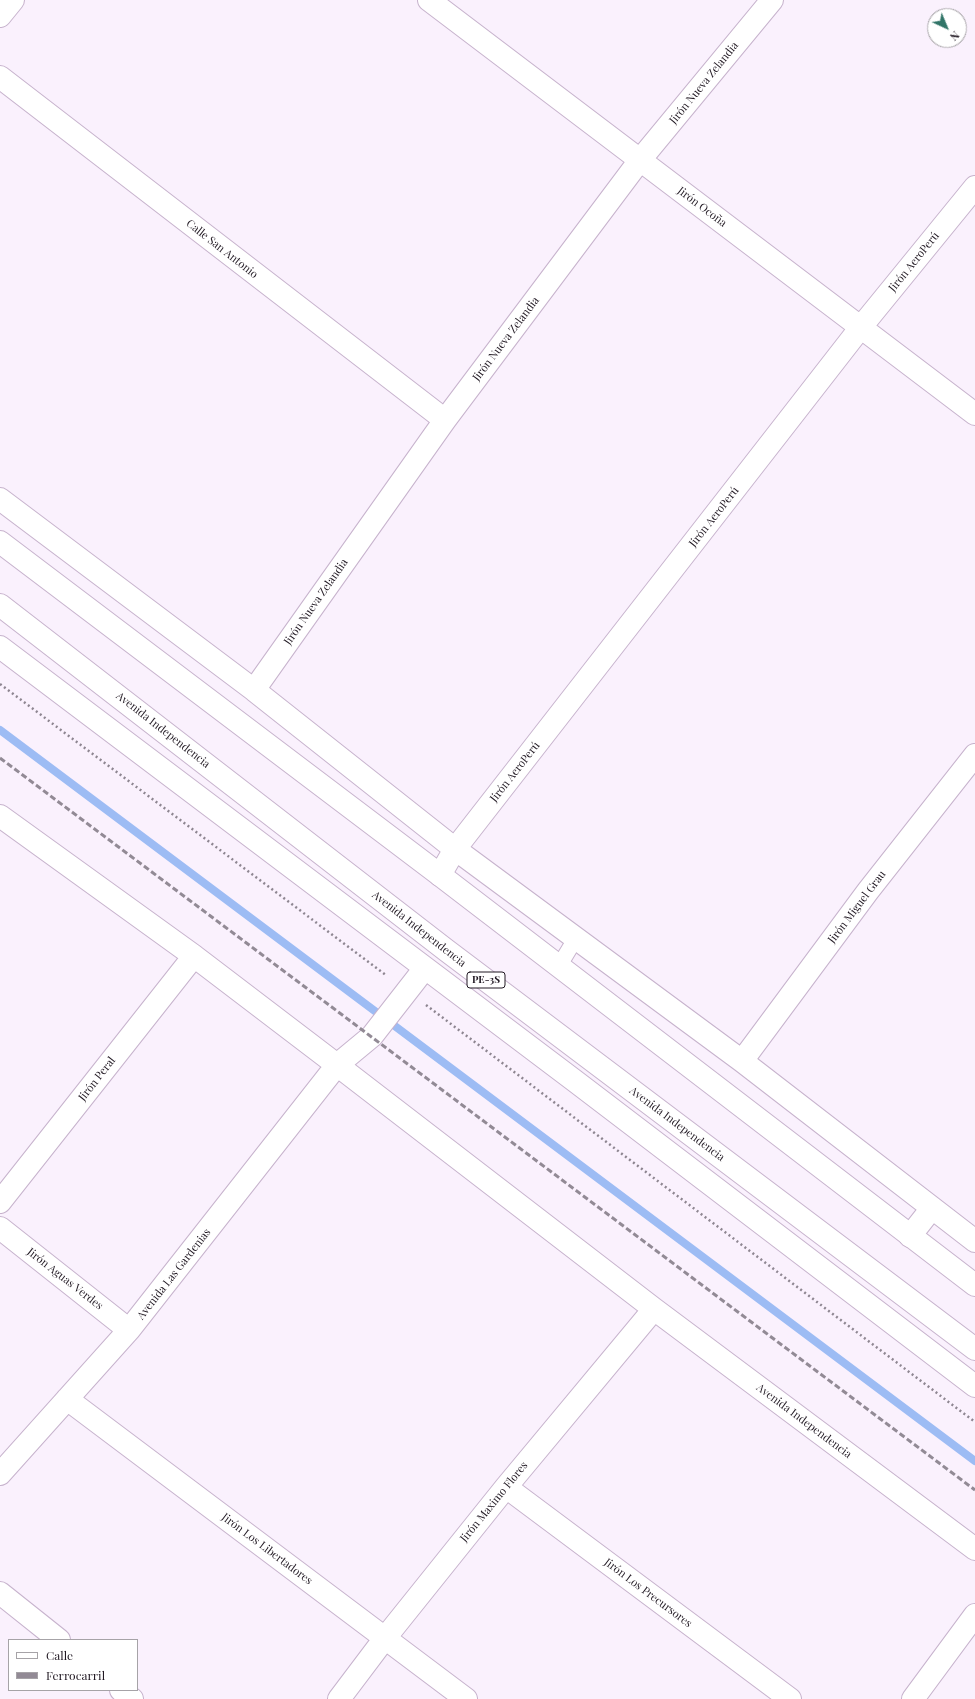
<!DOCTYPE html>
<html>
<head>
<meta charset="utf-8">
<style>
  body { margin:0 }
  #map { position:relative; width:975px; height:1699px; overflow:hidden; background:#faf1fd; font-family:"Playfair Display",serif }
  canvas { display:block }
  .legend { position:absolute; left:8px; top:1639px; width:130px; height:52px; box-sizing:border-box; background:#fff; border:1px solid #a6a3a7; margin:0; padding:5px 7px; list-style:none; font-size:12px; color:#201822 }
  .legend li { display:flex; align-items:center; gap:8px; height:20px }
  .legend b { width:20px; border:1px solid #a6a3a7 }
  .north { position:absolute; left:927px; top:8px; width:40px; height:40px; box-sizing:border-box; background:#fff; border:1px solid #a6a3a7; border-radius:50%; rotate:136deg; font-size:11px; font-weight:700; line-height:16px; text-align:center; color:#201822 }
  .north::after { content:''; display:block; margin:auto; width:14px; height:18px; background:#307467; clip-path:polygon(50% 0,100% 100%,50% 72%,0 100%) }
</style>
</head>
<body>
<div id="map">
<canvas width="975" height="1699"></canvas>
<ul class="legend">
<li><b style="height:5px;background:#fff"></b>Calle</li>
<li><b style="height:5px;background:#928a95"></b>Ferrocarril</li>
</ul>
<div class="north">N</div>
</div>
<script>
const g = document.querySelector('canvas').getContext('2d');
g.lineJoin = 'round';
function toPath(rows) {
  const path = new Path2D();
  for (const r of rows) {
    path.moveTo(r[0], r[1]);
    for (let i = 2; i < r.length; i += 2) path.lineTo(r[i], r[i + 1]);
  }
  return path;
}
function strokePath(path, color, width, dash) {
  g.strokeStyle = color;
  g.lineWidth = width;
  g.lineCap = dash ? 'butt' : 'round';
  g.setLineDash(dash || []);
  g.stroke(path);
}
function write(font, color, halo, rows, align = 'center') {
  g.font = font + ' "Playfair Display",serif';
  g.lineWidth = 3;
  g.setLineDash([]);
  g.textBaseline = 'middle';
  g.strokeStyle = halo;
  g.fillStyle = color;
  for (const [text, x, y, turn = 0] of rows) {
    g.save();
    g.translate(x, y);
    g.rotate((+turn || 0) * Math.PI / 180);
    g.textAlign = isNaN(turn) ? turn : align;
    if (halo) g.strokeText(text, 0, 0);
    g.fillText(text, 0, 0);
    g.restore();
  }
}
strokePath(toPath([
  [0,730,975,1461]
]), '#9dbcf4', 8);
const lane = toPath([
  [559,966,576,938]
]);
const street = toPath([
  [429,0,975,414],
  [0,16,13,0],
  [0,77,445,420],
  [0,499,254,690,455,849,742,1061,975,1241],
  [0,647,575,1081,975,1386],
  [254,690,445,420,640,160,772,0],
  [0,816,194,956,337,1065,654,1309,975,1549],
  [440,875,455,849,861,327,975,187],
  [742,1061,868,891,975,755],
  [0,1202,194,956],
  [0,1228,129,1330],
  [910,1236,932,1208],
  [67,1399,466,1699],
  [0,1474,129,1330,337,1065,372,1036,425,968],
  [506,1487,790,1699],
  [0,1593,59,1640],
  [121,1690,132,1699],
  [339,1699,385,1638,506,1487,654,1309]
]);
const secondary = toPath([
  [913,1699,975,1615]
]);
const highway = toPath([
  [0,542,440,875,975,1285],
  [0,605,446,950,975,1349]
]);
strokePath(lane, '#c7b3cd', 17);
strokePath(street, '#c7b3cd', 24);
strokePath(secondary, '#c7b3cd', 24);
strokePath(highway, '#c7b3cd', 24);
strokePath(toPath([
  [0,684,387,976],
  [426,1005,975,1422]
]), '#8e8691', 2.5, [2, 3]);
strokePath(lane, '#fff', 15);
strokePath(street, '#fff', 22);
strokePath(secondary, '#fff', 22);
strokePath(highway, '#fff', 22);
strokePath(toPath([
  [0,758,975,1490]
]), '#928a95', 3, [6, 3]);
for (const [x, y, w] of [
  [486,980,38]
]) {
  const box = new Path2D();
  box.roundRect(x - w / 2, y - 8, w, 16, 3);
  g.fillStyle = '#fff';
  g.fill(box);
  strokePath(box, '#201822', 1);
}
write('bold 10px', '#201822', null, [
  ["PE-3S",486,980]
]);
write('11px', '#201822', '#fff', [
  ["Jirón Nueva Zelandia",704,83,-51],
  ["Jirón Ocoña",702,207,37],
  ["Calle San Antonio",222,249,38],
  ["Jirón AeroPerú",914,262,-51],
  ["Jirón Nueva Zelandia",506,339,-53],
  ["Jirón AeroPerú",714,517,-52],
  ["Jirón Nueva Zelandia",316,602,-55],
  ["Avenida Independencia",163,730,38],
  ["Jirón AeroPerú",515,772,-52],
  ["Jirón Miguel Grau",857,907,-53],
  ["Avenida Independencia",419,929,38],
  ["Jirón Peral",97,1079,-52],
  ["Avenida Independencia",677,1124,37],
  ["Avenida Las Gardenias",174,1274,-52],
  ["Jirón Aguas Verdes",65,1279,38],
  ["Avenida Independencia",804,1421,37],
  ["Jirón Maximo Flores",494,1502,-51],
  ["Jirón Los Libertadores",267,1549,37],
  ["Jirón Los Precursores",648,1593,37]
]);
</script>
</body>
</html>
